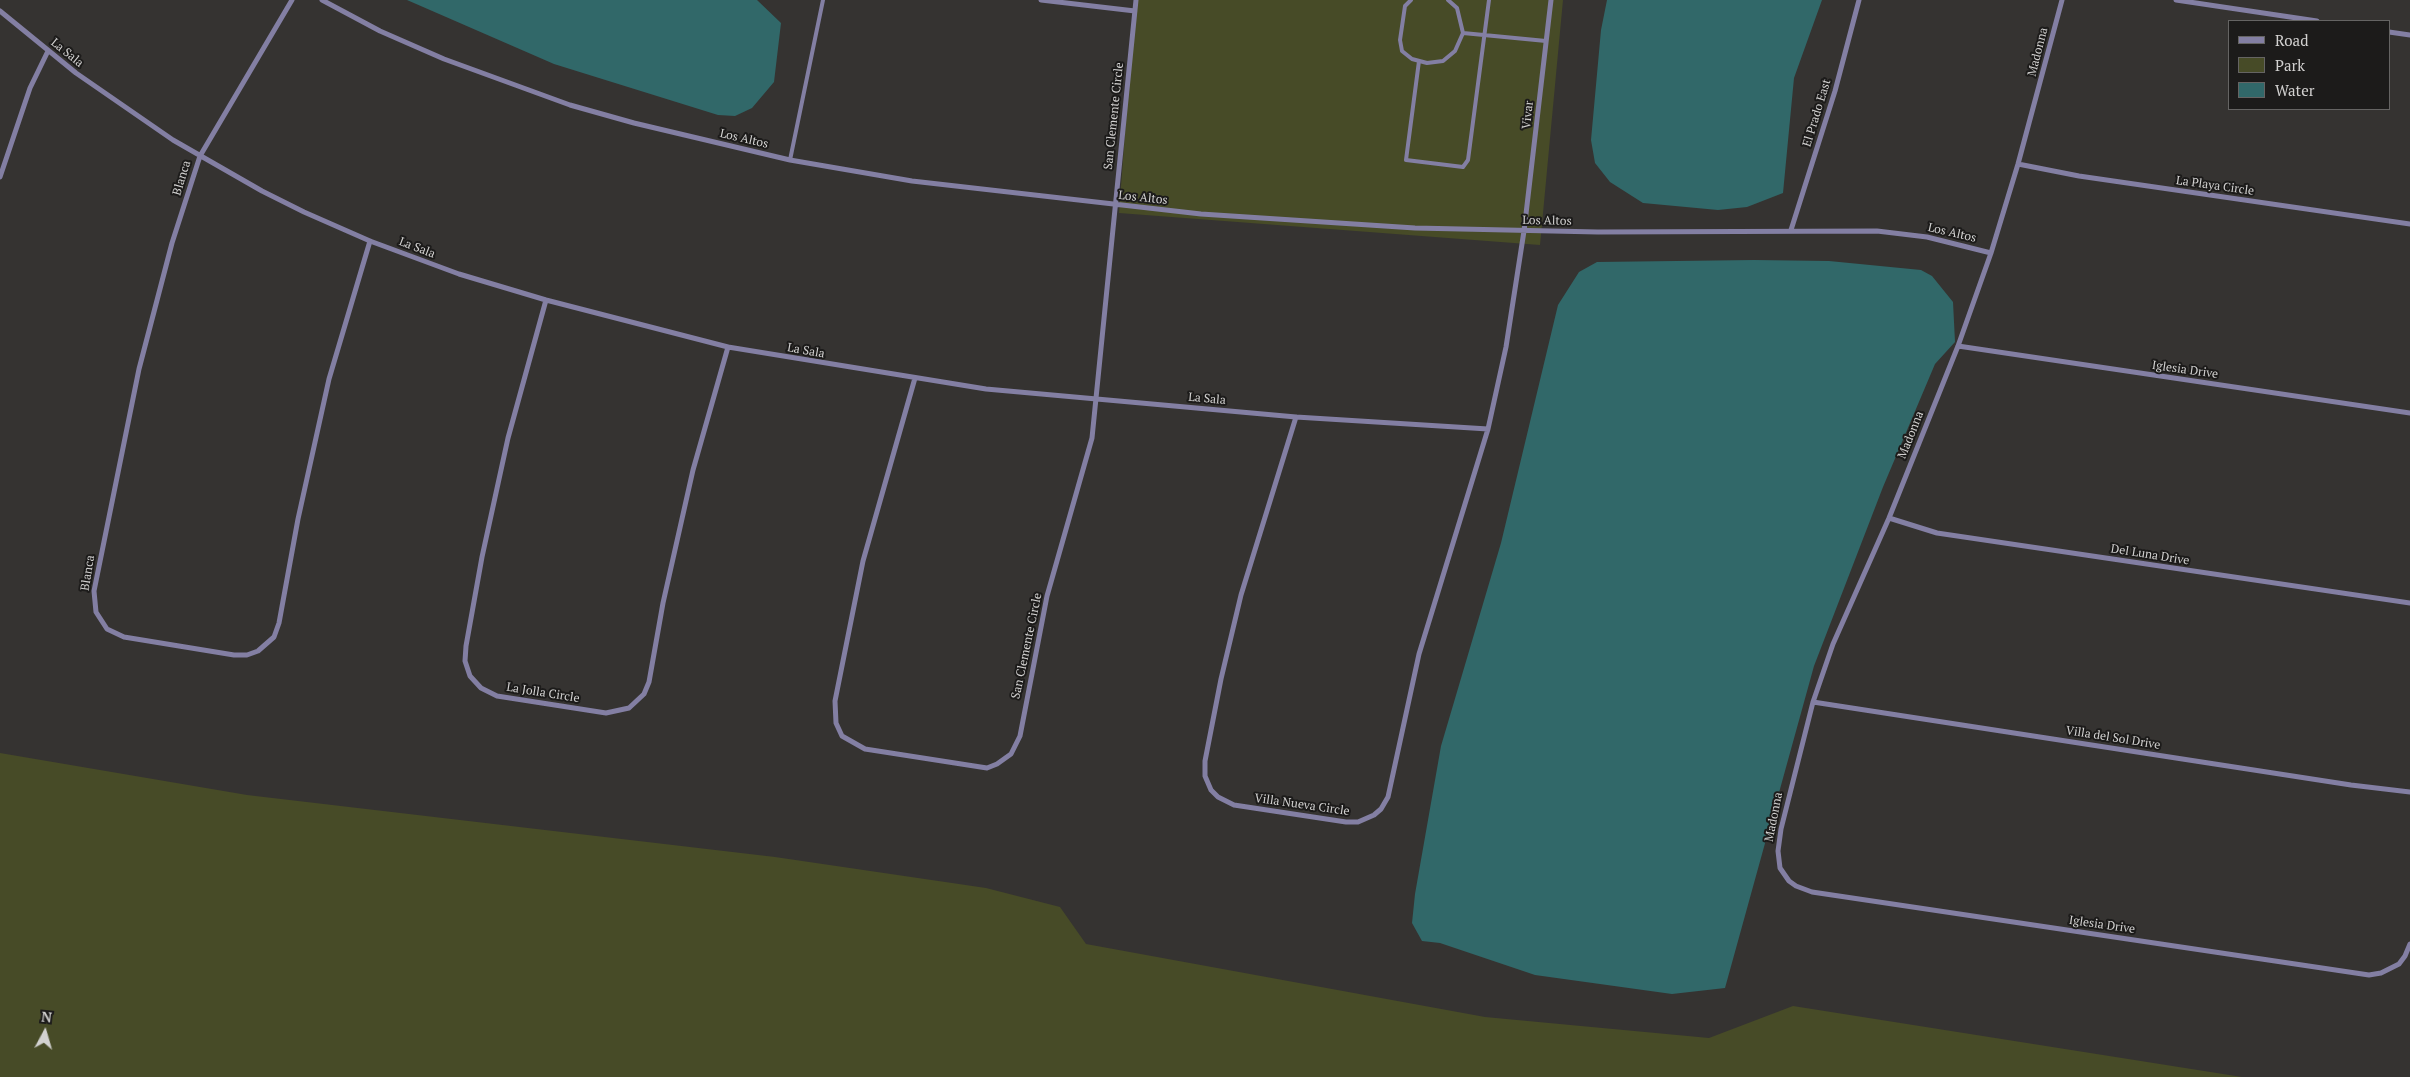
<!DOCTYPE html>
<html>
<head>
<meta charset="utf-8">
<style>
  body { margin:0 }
  #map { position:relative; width:2410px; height:1077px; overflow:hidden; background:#353331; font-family:"PT Serif",serif }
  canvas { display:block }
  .legend { position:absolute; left:2228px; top:20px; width:162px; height:90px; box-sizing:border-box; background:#1c1b1a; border:1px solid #656463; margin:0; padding:6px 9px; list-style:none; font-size:15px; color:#d2d1d0 }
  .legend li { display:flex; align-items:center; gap:10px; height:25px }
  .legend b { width:25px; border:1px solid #656463 }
  .north { position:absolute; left:20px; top:1007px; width:50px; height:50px; -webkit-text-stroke:4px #1c1b1a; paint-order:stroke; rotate:6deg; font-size:14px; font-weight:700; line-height:20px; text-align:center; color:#d2d1d0 }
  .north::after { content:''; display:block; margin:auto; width:18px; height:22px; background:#d2d1d0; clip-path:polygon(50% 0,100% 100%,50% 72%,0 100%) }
</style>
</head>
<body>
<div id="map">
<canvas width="2410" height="1077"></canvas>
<ul class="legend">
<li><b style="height:6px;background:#837fa3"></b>Road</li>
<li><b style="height:14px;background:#474b27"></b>Park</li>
<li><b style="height:14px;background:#316869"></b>Water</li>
</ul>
<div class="north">N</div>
</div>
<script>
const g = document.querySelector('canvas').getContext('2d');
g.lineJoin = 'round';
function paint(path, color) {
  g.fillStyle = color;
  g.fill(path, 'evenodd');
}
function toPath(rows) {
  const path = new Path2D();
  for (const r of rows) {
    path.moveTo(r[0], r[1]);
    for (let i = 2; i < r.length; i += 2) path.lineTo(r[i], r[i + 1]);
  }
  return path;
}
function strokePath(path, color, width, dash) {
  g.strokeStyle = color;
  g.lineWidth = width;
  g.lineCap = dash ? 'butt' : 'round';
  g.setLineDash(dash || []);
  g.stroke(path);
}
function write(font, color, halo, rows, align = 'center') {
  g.font = font + ' "PT Serif",serif';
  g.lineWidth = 4;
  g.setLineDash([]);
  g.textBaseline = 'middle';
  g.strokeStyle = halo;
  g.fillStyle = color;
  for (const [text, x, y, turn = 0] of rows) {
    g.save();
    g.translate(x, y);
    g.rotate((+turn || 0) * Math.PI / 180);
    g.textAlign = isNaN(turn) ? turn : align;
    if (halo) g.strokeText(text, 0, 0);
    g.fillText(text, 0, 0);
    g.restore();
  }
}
paint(toPath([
  [1135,0,1563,0,1540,245,1119,213],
  [0,753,247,795,775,857,986,888,1060,907,1086,944,1485,1017,1709,1038,1793,1006,2242,1077,0,1077]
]), '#474b27');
paint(toPath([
  [407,0,757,0,781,23,774,82,752,108,735,116,718,115,554,64],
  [1607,0,1822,0,1794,78,1783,193,1747,207,1718,210,1643,203,1610,182,1595,163,1591,140,1601,30],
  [1754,260,1829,261,1921,270,1932,276,1953,302,1955,342,1935,364,1883,487,1814,666,1725,988,1672,994,1535,975,1440,943,1422,941,1412,923,1415,894,1441,746,1501,543,1558,305,1579,272,1597,262]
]), '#316869');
strokePath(toPath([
  [1411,0,1405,6,1400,40,1402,51,1412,59,1427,63,1443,61,1455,51,1463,33,1457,8,1448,0],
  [1463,33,1546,41],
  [1419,61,1406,160,1463,167,1468,160,1489,0],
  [790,160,823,0]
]), '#837fa3', 4);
strokePath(toPath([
  [292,0,200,156,172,243,139,369,94,591,96,612,107,629,124,637,234,655,247,655,258,651,274,637,279,623,298,519,329,379,370,241],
  [322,0,380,31,444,59,570,105,634,123,790,160,912,181,1201,214,1415,228,1598,232,1877,231,1927,237,1991,253],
  [1041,0,1135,11],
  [2062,0,2018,164,1991,253,1958,346,1889,518,1833,644,1813,702,1781,829,1778,851,1780,868,1789,881,1796,886,1812,892,2369,975,2381,973,2399,964,2405,956,2410,944],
  [2176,0,2317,21],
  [0,11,76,73,173,140,262,191,304,212,370,241,459,274,546,300,728,347,986,389,1296,417,1488,429],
  [2389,32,2410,35],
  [2018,164,2079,176,2410,224],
  [0,177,30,88,48,51],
  [1791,230,1835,91,1859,0],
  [546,300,508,438,482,557,466,646,465,661,470,676,481,688,497,696,606,713,629,708,644,694,649,682,663,603,693,470,728,347],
  [1958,346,2410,413],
  [915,378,863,561,835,701,836,723,842,736,865,749,987,768,997,764,1011,754,1020,736,1047,596,1092,438,1136,0],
  [1296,417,1241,595,1221,679,1205,761,1205,776,1211,790,1218,797,1234,805,1346,822,1358,822,1374,815,1381,809,1388,797,1419,654,1488,429,1506,347,1524,231,1551,0],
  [1889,518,1937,533,2410,603],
  [1813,702,2351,785,2410,792]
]), '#837fa3', 5);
write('12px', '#d2d1d0', '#1c1b1a', [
  ["Madonna",2038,52,-76],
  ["La Sala",67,53,39],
  ["El Prado East",1817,113,-73],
  ["Vivar",1528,115,-84],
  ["San Clemente Circle",1114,116,-84],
  ["Los Altos",744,139,13],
  ["Blanca",182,178,-73],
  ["La Playa Circle",2215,186,8],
  ["Los Altos",1143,198,6],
  ["Los Altos",1547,221,1],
  ["Los Altos",1952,233,13],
  ["La Sala",417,248,21],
  ["La Sala",806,351,10],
  ["Iglesia Drive",2185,370,8],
  ["La Sala",1207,399,5],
  ["Madonna",1911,435,-68],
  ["Del Luna Drive",2150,555,9],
  ["Blanca",88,573,-81],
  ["San Clemente Circle",1027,646,-78],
  ["La Jolla Circle",543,693,9],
  ["Villa del Sol Drive",2113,738,9],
  ["Villa Nueva Circle",1302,805,8],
  ["Madonna",1774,817,-79],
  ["Iglesia Drive",2102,925,8]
]);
</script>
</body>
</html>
